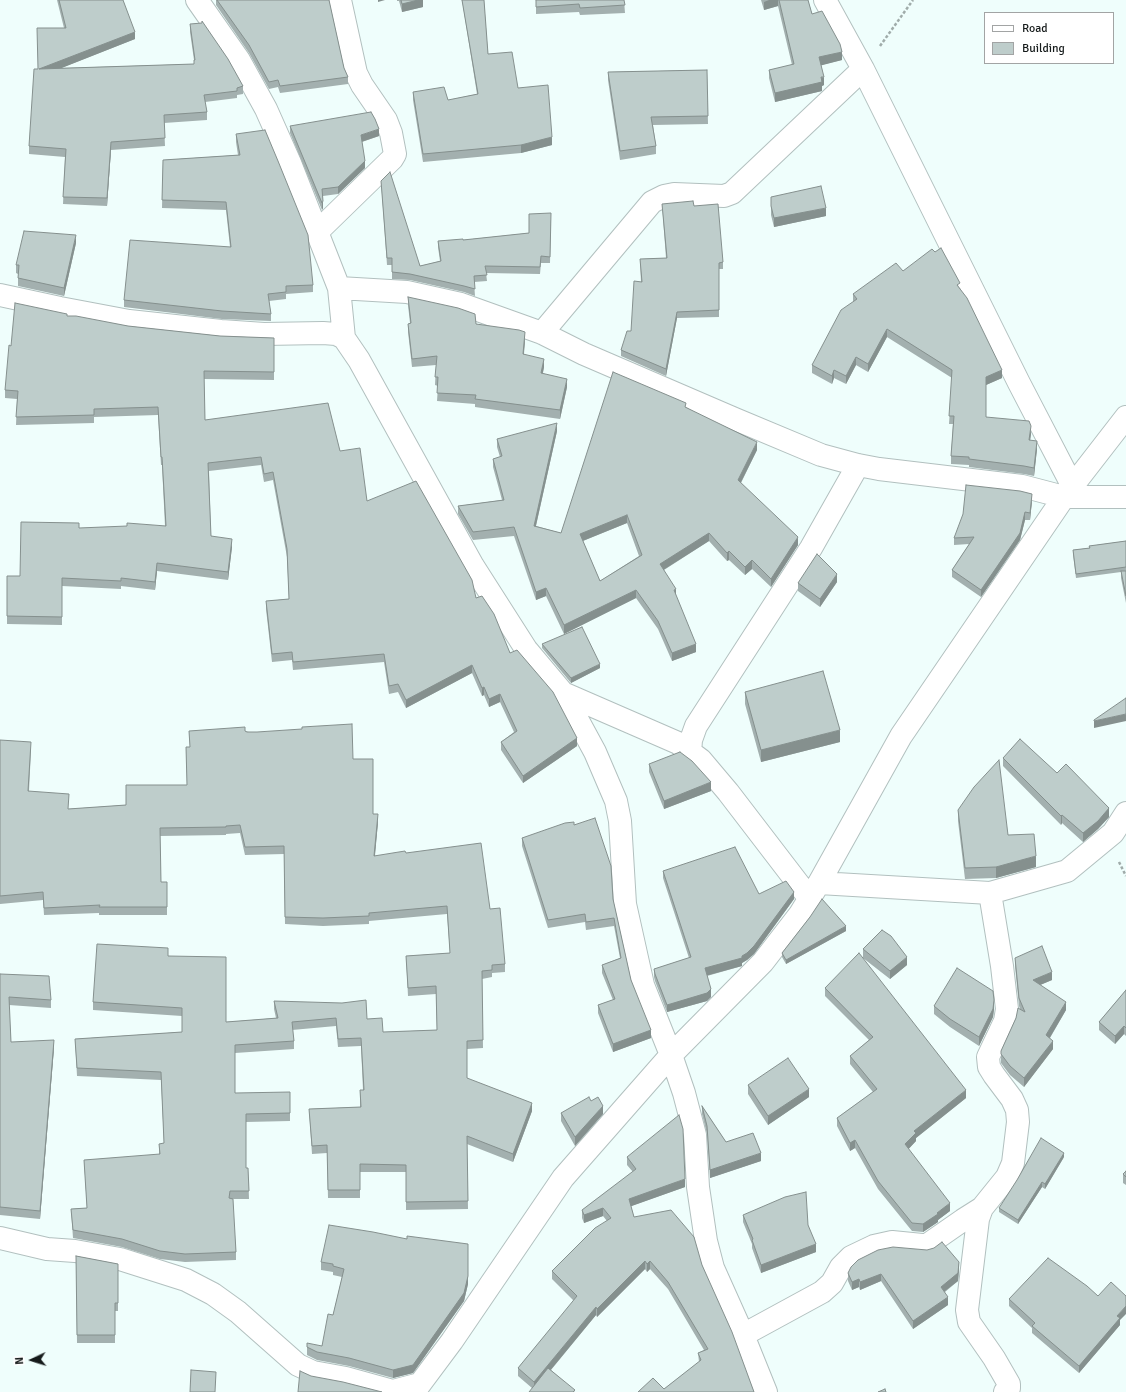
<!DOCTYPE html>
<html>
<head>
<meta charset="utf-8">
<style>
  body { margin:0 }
  #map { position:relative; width:1126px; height:1392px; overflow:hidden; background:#effefc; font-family:Signika,sans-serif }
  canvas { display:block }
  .legend { position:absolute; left:984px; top:12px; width:130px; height:52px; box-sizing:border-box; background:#fff; border:1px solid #a2a4a4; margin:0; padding:5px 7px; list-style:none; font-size:12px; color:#161b1b }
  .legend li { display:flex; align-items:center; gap:8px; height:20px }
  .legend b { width:20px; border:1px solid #a2a4a4 }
  .north { position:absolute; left:12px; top:1340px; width:40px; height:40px; -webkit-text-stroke:3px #fff; paint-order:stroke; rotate:266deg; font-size:11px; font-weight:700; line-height:16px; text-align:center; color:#161b1b }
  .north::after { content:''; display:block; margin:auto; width:14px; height:18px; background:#161b1b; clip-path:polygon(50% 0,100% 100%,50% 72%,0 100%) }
</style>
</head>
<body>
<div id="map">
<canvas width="1126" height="1392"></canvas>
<ul class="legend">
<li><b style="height:5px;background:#fff"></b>Road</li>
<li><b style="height:11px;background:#becdcb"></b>Building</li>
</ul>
<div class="north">N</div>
</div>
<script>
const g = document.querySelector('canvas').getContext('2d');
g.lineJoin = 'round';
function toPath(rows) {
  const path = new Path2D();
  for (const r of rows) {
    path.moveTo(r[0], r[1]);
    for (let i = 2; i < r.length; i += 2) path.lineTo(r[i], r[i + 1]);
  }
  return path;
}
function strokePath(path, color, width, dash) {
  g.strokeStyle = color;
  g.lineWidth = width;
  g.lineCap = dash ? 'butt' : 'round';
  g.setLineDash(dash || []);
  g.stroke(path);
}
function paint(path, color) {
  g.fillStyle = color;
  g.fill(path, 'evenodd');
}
const street = toPath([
  [197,0,239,60,266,109,290,163,339,288,344,338],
  [825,0,863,69,1019,383,1072,485],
  [317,232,392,159,395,154,391,133,386,120,362,85,356,73,340,0],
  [339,288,407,292,461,304,542,333,584,354,735,419,821,455,858,465,879,469,1022,486,1064,497,1126,497],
  [0,295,60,308,129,321,221,331,264,334,323,333,336,334,344,338,359,360,473,566,526,649,563,693,595,752,616,801,620,821,625,904,643,985,671,1055,684,1093,695,1135,698,1187,706,1241,713,1268,743,1335,766,1392],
  [542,333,652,202,664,196,674,194,724,196,732,193,863,69],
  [563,693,678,743,701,760,728,792,810,899],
  [690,753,691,740,696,726,811,548,858,465],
  [819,883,990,893,1067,871,1113,833,1126,813],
  [990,893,1002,966,1007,1009,1005,1021,988,1057,989,1067,994,1075,1012,1099,1017,1110,1018,1122,1013,1163,1007,1177,982,1208,978,1219,967,1310,969,1322,994,1358,1009,1384,1009,1388,1005,1392],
  [0,1238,47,1249,75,1251,120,1259,186,1280,213,1294,238,1312,298,1365,313,1372,346,1378,393,1391,420,1384],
  [743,1335,822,1292,832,1283,841,1267,851,1257,874,1246,892,1242,922,1245,927,1245,963,1220,982,1208],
  [414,1392,452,1341,563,1178,671,1055,763,962,800,914,819,883,901,736,1064,497,1126,417]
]);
strokePath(street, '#b2c0bf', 24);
strokePath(toPath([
  [880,46,913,0],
  [1119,862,1126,876]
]), '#a0acaa', 2.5, [3, 2]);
strokePath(street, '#fff', 22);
paint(toPath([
  [57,0,123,0,135,39,61,68,194,64,194,60,190,32,190,24,243,86,243,94,237,95,237,98,205,102,207,112,207,120,164,123,165,146,111,150,107,206,63,204,65,157,29,154,29,146,38,69,64,28],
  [216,0,329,0,344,68,348,77,348,84,280,93,278,87,269,89,249,53,216,5],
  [397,0,423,0,423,7,402,12,399,1,397,1],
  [462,0,484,0,488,54,518,88,552,145,521,153,423,162,413,100,413,92,448,100,477,94],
  [536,0,624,0,625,13,580,15,579,12,536,14],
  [761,0,808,0,812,14,842,60,821,65,824,85,822,86,822,91,775,102,769,78,769,70,792,65,778,6,764,10],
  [707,70,708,124,653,125,656,146,656,154,620,160,608,80,608,72],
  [290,126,379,136,362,142,365,168,338,194,323,196,323,208,322,210,290,133],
  [236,134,313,285,313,292,286,294,286,299,269,301,271,314,271,321,222,319,124,307,124,300,230,247,226,210,162,208,163,160,238,155,236,142],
  [381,181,420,266,440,261,438,247,438,241,463,240,529,233,551,220,550,263,541,263,540,274,486,273,487,281,474,282,475,296,464,292,410,280,392,279,392,265,387,265],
  [771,197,826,216,774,227,771,215],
  [662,204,694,206,723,262,723,269,719,269,719,317,677,318,666,376,621,356,621,350,631,331,641,282,640,259,666,258],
  [76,243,64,296,18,286,18,274,16,273,16,265],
  [903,271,960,288,1002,378,986,385,986,417,1031,434,1030,440,1037,449,1034,476,1024,474,969,467,969,465,951,464,951,456,953,424,949,424,952,378,887,337,868,372,856,365,846,384,834,378,832,384,812,373,812,365,853,302,853,294],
  [408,297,476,324,525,340,524,354,544,367,543,373,567,387,560,419,475,407,475,404,437,401,438,386,435,385,436,365,412,367,408,332,408,324,410,323,408,305],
  [67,316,128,326,220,336,274,338,274,380,204,379,205,420,340,451,367,501,476,598,510,653,577,746,523,783,501,750,501,742,514,732,500,702,489,707,484,695,482,696,472,673,406,708,398,692,389,694,384,662,293,670,292,660,272,662,266,609,266,601,289,599,287,557,273,480,264,482,261,465,209,471,211,536,232,547,228,580,157,571,155,590,121,586,121,589,62,586,62,625,7,624,7,576,20,576,79,528,165,526,162,465,161,465,158,415,94,417,94,423,16,425,17,399,5,398,5,390,11,346],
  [686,407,757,450,741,483,798,545,771,587,752,569,745,575,729,560,727,561,709,541,664,570,676,596,696,652,672,661,658,629,636,598,564,634,546,596,536,600,514,536,473,540,458,514,458,506,502,500,493,467,493,459,500,457,497,447,497,439,557,431,536,526,561,533],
  [627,523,639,556,600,581,583,541],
  [1032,501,1030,520,1025,520,1020,540,981,597,952,577,952,570,969,544,954,545,954,538],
  [1126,541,1126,603,1121,578,1121,572,1076,578,1073,554,1073,550,1089,548,1089,546],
  [837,582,820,607,798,591,798,583],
  [542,644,600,668,571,683,542,648],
  [745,692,840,742,761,762,745,704],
  [189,731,245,731,353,759,373,814,378,822,375,856,406,853,490,909,505,964,505,972,492,973,492,977,482,979,483,1048,467,1049,467,1078,532,1111,513,1162,467,1144,468,1209,406,1210,406,1172,360,1172,360,1198,328,1198,327,1153,312,1154,309,1109,360,1107,360,1090,363,1090,361,1046,338,1047,336,1026,292,1030,294,1041,294,1049,235,1053,235,1093,290,1113,290,1121,246,1122,246,1168,248,1168,249,1199,232,1199,236,1252,236,1260,185,1262,160,1259,122,1247,73,1238,71,1209,87,1208,84,1160,159,1155,159,1144,164,1143,161,1080,77,1076,75,1039,182,1032,182,1016,93,1010,93,1002,168,956,226,1022,276,1018,274,1009,274,1001,367,1019,383,1032,437,1030,436,994,408,996,406,956,450,953,447,914,369,921,369,924,323,926,285,924,284,854,245,855,240,833,226,834,226,835,160,836,161,882,167,882,167,915,99,915,99,913,44,915,43,900,0,904,0,740,31,750,29,791,68,809,126,805,187,785,186,747,190,747],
  [1003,758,1057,773,1109,817,1098,829,1083,842,1062,823,1061,825,1003,766],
  [649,764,711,791,664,809,649,772],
  [958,810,1008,835,1036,867,996,878,965,879,958,821],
  [574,825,613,899,631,980,651,1038,613,1052,598,1013,598,1005,613,1000,602,973,602,965,620,958,614,926,586,930,585,922,548,928,522,846,522,838],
  [663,871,759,894,794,899,754,954,747,960,742,963,742,966,707,976,711,997,707,1001,667,1012,655,981,654,977,654,969,689,958,663,878],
  [810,917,846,931,786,964,782,957,782,953],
  [863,949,907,965,890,979,863,958],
  [1015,958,1052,980,1040,985,1066,1010,1050,1038,1053,1049,1024,1087,1010,1075,1001,1063,1001,1051,1020,1009,1019,1006,1015,966],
  [0,974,51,1000,51,1008,9,1005,11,1042,54,1048,40,1219,0,1215],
  [825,988,966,1098,916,1138,916,1141,908,1149,950,1211,938,1220,938,1222,923,1232,912,1231,878,1189,855,1148,850,1151,837,1126,837,1118,873,1092,850,1064,850,1056,869,1040,825,996],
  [1126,990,1126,1036,1124,1034,1115,1044,1099,1030,1099,1022],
  [934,1006,994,1009,993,1017,979,1046,950,1027,934,1014],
  [748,1085,809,1097,768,1125,748,1094],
  [591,1101,603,1114,575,1146,561,1121,561,1113],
  [702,1106,726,1142,761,1161,710,1178,707,1134,702,1114],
  [627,1157,685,1187,631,1206,634,1217,702,1265,754,1392,664,1389,699,1362,698,1353,704,1350,668,1289,650,1269,647,1272,645,1269,597,1317,596,1315,551,1370,575,1392,532,1388,518,1376,518,1368,574,1301,552,1279,552,1271,607,1221,603,1216,584,1223,582,1218,582,1210,633,1172,627,1165],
  [1064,1157,1045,1189,1042,1187,1018,1224,999,1212,999,1208],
  [1126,1171,1126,1185,1123,1183,1123,1174],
  [743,1215,808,1225,816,1252,761,1273,752,1248,752,1244,743,1222],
  [76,1256,118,1264,118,1311,115,1311,115,1343,77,1343],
  [321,1262,468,1284,464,1301,413,1373,393,1378,349,1366,317,1360,307,1355,307,1347,322,1346,333,1315,342,1277,333,1275,333,1272,321,1270],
  [959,1270,958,1281,945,1292,948,1305,913,1329,881,1281,860,1290,859,1287,852,1290,848,1281,848,1273],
  [1009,1299,1120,1320,1120,1325,1079,1373,1032,1333,1032,1328,1009,1306]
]), '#a3b0af');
paint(toPath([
  [378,0,385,0,378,2],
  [418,0,423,0,423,7,402,12,402,4],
  [769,0,778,0,778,6,764,10,764,2],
  [135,32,135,39,39,77,39,69],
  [842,52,842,60,819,66,819,57],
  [824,77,824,85,822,86,822,91,775,102,775,93],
  [379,129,379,136,361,142,361,135],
  [552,137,552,145,521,153,521,145],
  [111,142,111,150,107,206,107,198],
  [365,161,365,168,338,194,338,187],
  [323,201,323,208,322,210,322,203],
  [826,208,826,216,774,227,774,218],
  [76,235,76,243,64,296,64,288],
  [677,312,677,318,666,376,666,369],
  [887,329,887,337,868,372,868,364],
  [525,332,525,340,523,362,523,354],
  [856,357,856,365,846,384,846,376],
  [544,359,544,367,541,381,541,373],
  [834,370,834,378,832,384,832,376],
  [1002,370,1002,378,986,385,986,377],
  [567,379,567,387,560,419,560,410],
  [557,423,557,431,534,534,534,526],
  [1031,426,1031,434,1029,448,1029,440],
  [1037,441,1037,449,1034,476,1034,468],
  [757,442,757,450,738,488,738,480],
  [1032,494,1032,501,1030,520,1030,513],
  [1025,512,1025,520,1020,540,981,597,981,590],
  [627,515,627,523,580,542,580,534],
  [709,533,709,541,660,572,660,564],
  [798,537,798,545,771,587,771,579],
  [232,539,232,547,228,580,228,572],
  [729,551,729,560,727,561,727,553],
  [752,560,752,569,745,575,745,567],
  [157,563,157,571,155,590,155,582],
  [837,574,837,582,820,607,820,599],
  [546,588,546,596,536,600,536,592],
  [676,589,676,597,674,590],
  [636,590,636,598,564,634,564,625],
  [696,644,696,652,672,661,672,653],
  [600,664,600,668,571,683,571,678],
  [472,665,472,673,406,708,406,700],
  [484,687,484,695,482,696,482,688],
  [500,694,500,702,489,707,489,699],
  [1126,714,1126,721,1094,728,1094,721],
  [840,730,840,742,761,762,761,750],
  [577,738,577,746,523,783,523,776],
  [711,782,711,791,664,809,664,801],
  [1109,808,1109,817,1098,829,1083,842,1083,833],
  [378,814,378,822,374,864,374,856],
  [1062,815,1062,823,1061,825,1061,816],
  [1036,856,1036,867,996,878,996,867],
  [794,892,794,899,754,954,747,960,742,963,742,966,705,976,705,968,742,956],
  [846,926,846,931,786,964,786,960],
  [907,957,907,965,890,979,890,971],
  [1052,972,1052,980,1033,988,1033,980],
  [711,989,711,997,707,1001,667,1012,667,1005],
  [994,1000,994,1009,993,1017,979,1046,979,1037],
  [1066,1002,1066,1010,1046,1044,1046,1035],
  [1124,1026,1124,1034,1115,1044,1115,1036],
  [651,1030,651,1038,613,1052,613,1044],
  [54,1040,54,1048,40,1219,40,1211],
  [1053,1041,1053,1049,1024,1087,1024,1078],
  [809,1089,809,1097,768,1125,768,1116],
  [966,1090,966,1098,916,1138,916,1141,905,1153,905,1144,914,1131],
  [532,1103,532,1111,513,1162,513,1154],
  [603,1106,603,1114,575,1146,575,1137],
  [855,1140,855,1148,850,1151,850,1143],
  [761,1153,761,1161,710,1178,710,1170],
  [1064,1153,1064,1157,1045,1189,1045,1184],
  [685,1179,685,1187,629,1207,629,1199],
  [1042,1182,1042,1187,1018,1224,1018,1220],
  [950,1203,950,1211,938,1220,938,1222,923,1232,923,1224],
  [603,1208,603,1216,584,1223,584,1215],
  [816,1244,816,1252,761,1273,761,1265],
  [645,1261,645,1269,597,1317,597,1309],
  [650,1261,650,1269,647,1272,647,1264],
  [959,1262,959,1270,958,1281,941,1294,941,1287],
  [881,1274,881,1281,860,1290,860,1282],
  [468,1276,468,1284,464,1301,413,1373,393,1378,393,1370],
  [859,1279,859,1287,852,1290,852,1282],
  [948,1297,948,1305,913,1329,913,1321],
  [1126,1306,1126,1314,1120,1320,1120,1325,1079,1373,1079,1366,1117,1316],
  [596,1307,596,1315,534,1390,534,1382]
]), '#85908e');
const building = toPath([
  [59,0,123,0,135,32,39,69,194,64,194,60,195,60,190,24,202,23,202,21,228,59,243,86,237,88,237,91,204,95,207,112,164,115,165,138,111,142,107,198,63,197,66,149,29,146,34,69,38,69,37,28,66,28,59,0],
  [217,0,329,0,344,68,348,77,280,86,278,80,269,82,249,45,217,0],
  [401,0,418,0,402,4,401,0],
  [462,0,484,0,488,54,512,52,518,88,548,85,552,137,521,145,423,154,413,92,444,87,448,100,478,94,462,0],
  [536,0,624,0,625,5,580,8,579,4,536,7,536,0],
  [779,0,808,0,812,14,822,11,840,44,842,52,819,57,824,77,821,77,822,82,775,93,769,70,794,64,779,0],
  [707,70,708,116,651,117,656,146,620,151,608,72,707,70],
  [371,112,375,119,379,129,361,135,365,161,338,187,322,189,323,201,322,203,290,126,371,112],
  [265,130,278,161,308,235,313,285,286,286,286,292,268,294,271,314,222,311,124,300,130,240,231,247,226,202,162,200,163,160,240,155,236,134,265,130],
  [390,172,420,266,441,261,438,241,463,239,463,240,529,233,529,214,551,213,550,257,541,256,540,267,485,266,487,275,474,276,475,289,464,286,410,274,392,272,392,258,387,258,381,181,390,172],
  [821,186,826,208,774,218,771,206,771,197,821,186],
  [693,201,694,206,718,204,723,262,719,263,719,310,677,312,666,369,621,350,627,331,631,331,634,281,642,282,640,259,667,258,662,204,693,201],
  [24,231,76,235,64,288,18,278,19,265,16,265,24,231],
  [941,248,960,283,957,285,967,298,1002,370,986,377,986,417,1029,421,1031,426,1029,440,1037,441,1034,468,1024,466,969,459,969,457,951,456,954,416,949,416,952,370,887,329,868,364,856,357,846,376,834,370,832,376,812,365,841,310,857,299,853,294,896,263,903,271,932,249,935,252,941,248],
  [408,297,458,308,475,314,476,324,519,330,525,332,523,354,544,359,541,373,567,379,560,410,475,399,476,395,437,393,438,377,435,377,437,356,412,359,408,324,411,323,408,297],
  [15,303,67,314,67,316,76,316,128,326,220,336,274,338,274,372,204,371,205,420,328,403,340,451,360,448,367,501,416,481,472,580,476,598,482,596,494,614,510,653,517,650,553,692,577,738,523,776,501,742,517,731,500,694,489,699,484,687,482,688,472,665,406,700,398,684,389,686,384,654,293,662,292,652,272,654,266,601,289,599,287,549,273,472,264,474,261,457,208,463,211,536,232,539,228,572,157,563,155,582,121,578,121,581,62,578,62,617,7,616,7,576,20,576,21,522,79,523,79,528,127,526,127,523,166,526,162,457,161,457,158,407,94,409,94,415,16,417,18,391,5,390,9,345,11,346,15,303],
  [613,372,686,403,685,407,757,442,738,480,798,537,771,579,752,560,745,567,729,551,727,553,709,533,660,564,676,589,674,590,696,644,672,653,658,621,636,590,564,625,546,588,536,592,514,527,473,532,458,506,504,500,493,459,502,456,497,439,557,423,534,526,561,533,613,372],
  [627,515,642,555,600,581,580,534,627,515],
  [966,485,1020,491,1032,494,1030,513,1025,512,1020,533,981,590,952,570,974,537,954,538,963,514,966,485],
  [1126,541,1126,567,1076,574,1073,550,1090,548,1089,546,1126,541],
  [817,554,837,574,820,599,798,583,817,554],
  [1121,571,1126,571,1126,596,1121,571],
  [582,627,600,664,571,678,542,644,582,627],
  [823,671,840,730,761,750,745,692,823,671],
  [1126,698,1126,714,1094,721,1094,720,1126,698],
  [352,724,353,759,373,759,373,814,378,814,374,856,405,851,406,853,481,843,490,909,500,908,505,964,492,965,492,970,482,971,483,1040,467,1041,467,1078,532,1103,513,1154,467,1136,468,1201,406,1202,406,1165,360,1164,360,1190,328,1190,327,1145,312,1146,309,1109,361,1107,360,1090,364,1090,361,1038,338,1039,336,1018,292,1022,294,1041,235,1045,235,1093,290,1092,290,1113,246,1114,246,1168,248,1168,249,1191,230,1191,229,1198,233,1199,236,1252,185,1254,160,1251,122,1239,73,1230,71,1209,87,1208,84,1160,160,1154,159,1144,164,1143,161,1072,77,1068,75,1039,182,1032,182,1008,93,1002,97,944,168,948,168,956,226,957,226,1022,278,1018,274,1001,342,1003,366,1000,367,1019,382,1018,383,1032,437,1030,436,986,408,988,406,956,450,953,447,906,369,913,369,916,323,918,285,917,284,846,245,847,240,825,226,826,226,827,160,828,161,882,167,882,167,907,99,907,100,905,44,908,43,892,0,896,0,740,31,742,28,791,69,794,68,809,126,805,126,785,187,785,186,747,190,747,189,731,245,727,245,731,247,732,257,732,302,729,302,727,352,724],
  [1020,739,1057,773,1066,764,1109,808,1098,821,1083,833,1062,815,1061,816,1003,758,1020,739],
  [680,752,692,761,711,782,664,801,649,764,680,752],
  [999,760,1008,835,1034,834,1036,856,996,867,965,868,958,810,974,787,999,760],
  [595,818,611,866,613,899,631,980,651,1030,613,1044,598,1005,615,999,602,965,621,958,614,918,586,922,585,914,548,920,522,838,565,823,574,822,574,825,595,818],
  [735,847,759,894,786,881,794,892,754,946,747,953,742,956,742,958,705,968,711,989,707,993,667,1005,655,974,654,969,691,957,663,871,735,847],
  [822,899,846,926,786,960,782,953,810,917,822,899],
  [882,930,891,936,907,957,890,971,863,949,882,930],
  [1042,946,1052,972,1033,980,1066,1002,1046,1035,1053,1041,1024,1078,1010,1066,1001,1054,1001,1051,1016,1018,1018,1008,1025,1012,1019,998,1015,958,1042,946],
  [859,953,966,1090,914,1131,916,1133,905,1144,950,1203,937,1213,938,1214,923,1224,912,1223,878,1181,855,1140,850,1143,837,1118,877,1089,850,1056,873,1037,825,988,859,953],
  [957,968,993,991,994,1000,993,1009,979,1037,950,1019,934,1006,957,968],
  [0,974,49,976,51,1000,9,997,11,1042,54,1040,40,1211,0,1207,0,974],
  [1126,990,1126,1028,1124,1026,1115,1036,1099,1022,1126,990],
  [788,1058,809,1089,768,1116,748,1085,788,1058],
  [589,1097,591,1101,598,1097,603,1106,575,1137,561,1113,589,1097],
  [702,1106,726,1142,753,1133,761,1153,710,1170,707,1126,702,1106],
  [679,1115,683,1129,685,1179,629,1199,634,1217,671,1210,694,1237,702,1265,732,1332,754,1392,638,1392,653,1378,664,1389,701,1360,698,1353,708,1349,668,1282,650,1261,647,1264,645,1261,597,1309,596,1307,534,1382,518,1368,577,1296,552,1271,595,1228,611,1218,603,1208,584,1215,582,1210,636,1169,627,1157,679,1115],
  [1041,1138,1064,1153,1045,1184,1042,1182,1018,1220,999,1208,1017,1180,1041,1138],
  [1126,1171,1126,1177,1123,1174,1126,1171],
  [806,1192,808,1225,816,1244,761,1265,752,1240,753,1239,743,1215,785,1197,806,1192],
  [329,1225,373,1232,407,1239,407,1236,468,1244,468,1276,464,1293,413,1365,393,1370,349,1358,317,1352,307,1347,307,1343,322,1346,328,1314,333,1315,344,1269,333,1266,333,1264,321,1262,329,1225],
  [942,1242,959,1262,958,1273,941,1287,948,1297,913,1321,881,1274,860,1282,859,1279,852,1282,848,1273,851,1267,858,1260,878,1250,893,1247,927,1250,934,1248,942,1242],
  [76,1256,118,1264,118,1303,115,1303,115,1335,77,1335,76,1256],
  [1048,1258,1087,1286,1098,1296,1111,1282,1126,1296,1126,1306,1117,1316,1120,1318,1079,1366,1032,1326,1035,1323,1009,1299,1048,1258],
  [548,1368,575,1390,573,1392,529,1392,548,1368],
  [191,1370,216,1372,215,1392,190,1392,191,1370],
  [300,1371,311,1376,343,1382,382,1392,298,1392,300,1371],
  [885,1389,886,1392,878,1392,885,1389]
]);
paint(building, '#becdcb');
strokePath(building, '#85908e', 1);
</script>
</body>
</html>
